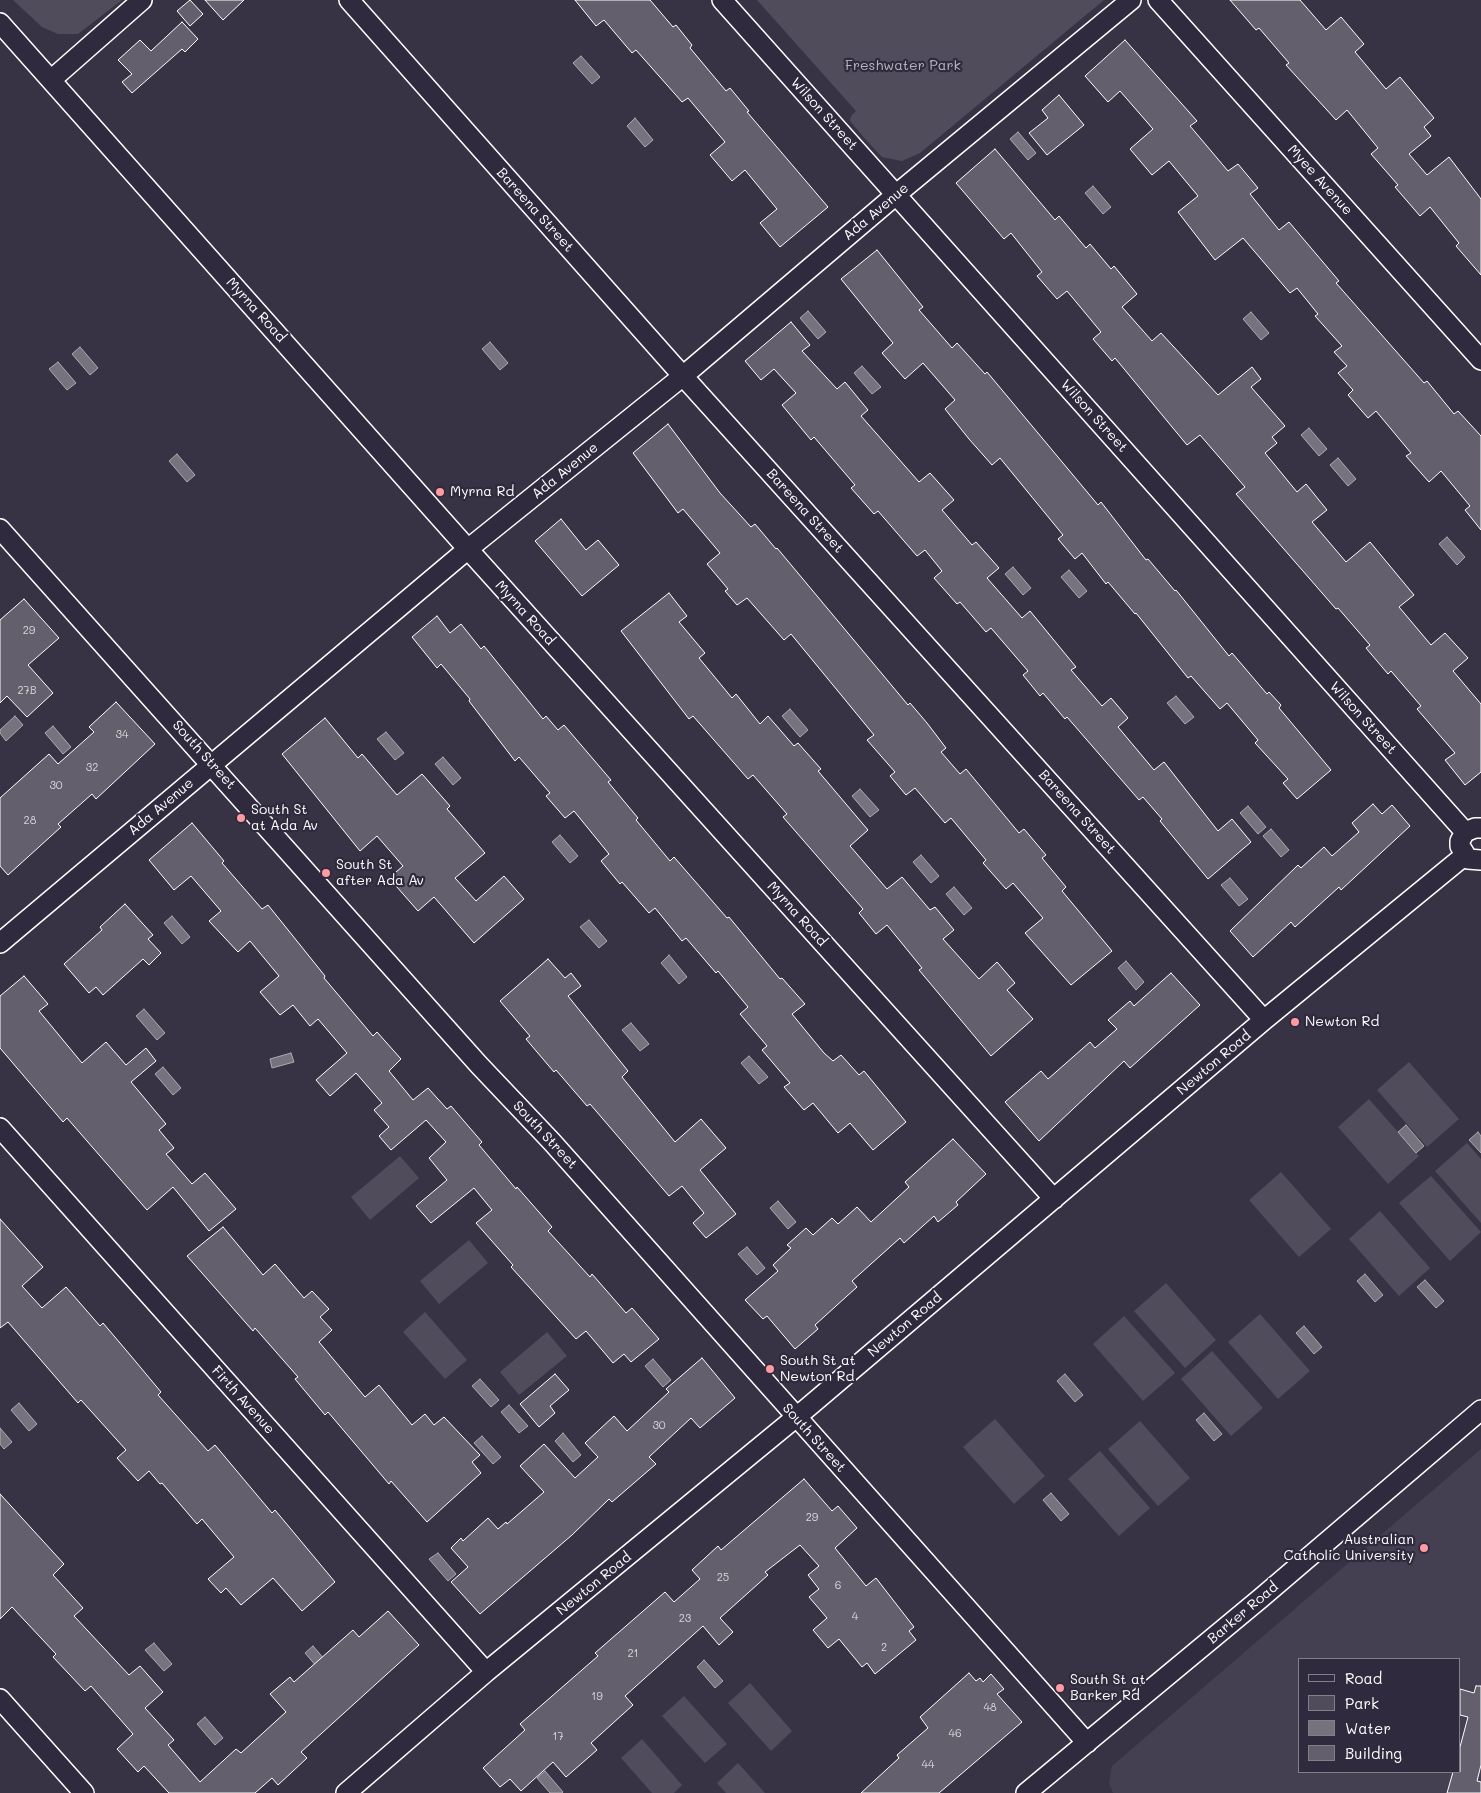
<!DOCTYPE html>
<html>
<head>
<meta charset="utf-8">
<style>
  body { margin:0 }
  #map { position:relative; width:1481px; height:1793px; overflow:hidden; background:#373345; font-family:Mali,sans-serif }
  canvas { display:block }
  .legend { position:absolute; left:1298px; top:1658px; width:162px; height:115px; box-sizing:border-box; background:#2f2a3d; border:1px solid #827f8b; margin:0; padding:6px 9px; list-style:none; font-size:15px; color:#fff }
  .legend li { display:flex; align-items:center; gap:10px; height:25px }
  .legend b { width:25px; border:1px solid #827f8b }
</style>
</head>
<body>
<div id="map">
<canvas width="1481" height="1793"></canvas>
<ul class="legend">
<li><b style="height:6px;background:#2f2a3d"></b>Road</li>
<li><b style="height:14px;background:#514c5c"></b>Park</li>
<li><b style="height:14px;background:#76737f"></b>Water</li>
<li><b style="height:14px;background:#635f6d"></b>Building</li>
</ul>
</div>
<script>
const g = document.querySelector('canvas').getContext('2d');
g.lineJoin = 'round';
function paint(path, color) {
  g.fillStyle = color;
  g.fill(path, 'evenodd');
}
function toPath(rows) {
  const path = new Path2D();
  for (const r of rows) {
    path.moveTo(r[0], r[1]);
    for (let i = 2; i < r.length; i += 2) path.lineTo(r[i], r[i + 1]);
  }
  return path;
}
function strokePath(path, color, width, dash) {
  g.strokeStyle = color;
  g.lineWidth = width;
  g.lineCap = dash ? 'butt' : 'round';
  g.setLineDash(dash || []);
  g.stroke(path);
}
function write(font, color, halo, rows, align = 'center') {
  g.font = font + ' Mali,sans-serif';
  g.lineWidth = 4.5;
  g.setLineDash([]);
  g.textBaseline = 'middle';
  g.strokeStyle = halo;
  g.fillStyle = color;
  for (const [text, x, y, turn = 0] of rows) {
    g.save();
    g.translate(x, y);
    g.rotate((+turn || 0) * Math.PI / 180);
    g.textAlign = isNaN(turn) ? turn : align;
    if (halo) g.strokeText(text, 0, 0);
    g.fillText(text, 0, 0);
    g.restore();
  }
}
paint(toPath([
  [1481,1449,1481,1793,1113,1793,1109,1783,1112,1766],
  [1300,1659,1460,1659,1460,1772,1300,1772]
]), '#444051');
paint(toPath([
  [13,0,122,0,78,34,58,34,42,27],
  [757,0,1104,0,920,153,902,161,882,157,866,140,850,121,851,116,856,111],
  [1409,1062,1459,1119,1427,1147,1377,1090],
  [1369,1099,1419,1156,1388,1184,1338,1127],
  [1467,1143,1481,1159,1481,1223,1435,1171],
  [400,1156,419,1178,370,1220,351,1197],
  [1281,1172,1331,1229,1299,1257,1249,1200],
  [1431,1176,1481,1232,1450,1261,1399,1203],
  [1380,1211,1430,1268,1399,1296,1349,1239],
  [469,1240,488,1263,439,1304,420,1281],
  [1166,1283,1216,1340,1185,1368,1134,1311],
  [425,1312,467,1360,445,1379,403,1332],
  [1260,1314,1310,1371,1278,1399,1228,1342],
  [1124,1316,1175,1373,1143,1401,1093,1344],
  [547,1332,567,1356,519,1395,500,1372],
  [1212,1351,1263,1408,1231,1436,1181,1379],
  [995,1419,1045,1476,1014,1504,963,1447],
  [1140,1421,1190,1478,1158,1506,1108,1449],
  [1100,1451,1150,1508,1119,1536,1068,1479],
  [750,1683,792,1731,771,1751,728,1703],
  [684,1696,727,1744,705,1763,662,1716],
  [642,1739,682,1785,674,1793,652,1793,621,1758],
  [738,1763,765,1793,726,1793,717,1783]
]), '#514c5c');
const water = toPath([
  [581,56,600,77,592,84,573,63,581,56],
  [635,118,653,140,645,147,627,126,635,118],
  [1018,132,1036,153,1028,160,1010,139,1018,132],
  [1093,186,1111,207,1103,214,1085,193,1093,186],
  [808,311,826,332,818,339,800,318,808,311],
  [1251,312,1269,333,1261,340,1243,319,1251,312],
  [490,342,508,363,500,370,482,349,490,342],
  [80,347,98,368,90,375,72,354,80,347],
  [58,362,76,383,67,390,49,369,58,362],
  [862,366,881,387,872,394,854,373,862,366],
  [1309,428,1327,449,1319,456,1301,435,1309,428],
  [177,454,195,475,187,482,169,461,177,454],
  [1338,458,1356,479,1348,486,1330,465,1338,458],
  [1447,537,1465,557,1457,565,1439,544,1447,537],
  [1013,567,1031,588,1023,595,1005,574,1013,567],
  [1069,570,1087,591,1079,598,1061,577,1069,570],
  [1176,696,1194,717,1185,724,1167,703,1176,696],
  [790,709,808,730,800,737,782,716,790,709],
  [15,716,23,725,6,741,0,733,0,730,15,716],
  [53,726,71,747,63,754,45,733,53,726],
  [386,732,404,753,395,760,377,739,386,732],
  [443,757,461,778,453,785,435,764,443,757],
  [860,789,879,810,870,817,852,796,860,789],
  [1248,806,1266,827,1258,834,1240,813,1248,806],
  [1271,829,1289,850,1281,857,1263,836,1271,829],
  [560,835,578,856,570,863,552,842,560,835],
  [921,855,939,876,931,883,913,862,921,855],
  [1230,878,1248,899,1239,906,1221,885,1230,878],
  [954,887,972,908,964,915,946,894,954,887],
  [172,916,190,937,182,944,164,923,172,916],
  [589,920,607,941,599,948,580,927,589,920],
  [669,955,687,977,679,984,661,963,669,955],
  [1126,961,1144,982,1136,990,1118,968,1126,961],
  [144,1009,165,1033,157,1040,136,1016,144,1009],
  [631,1023,649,1044,640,1051,622,1030,631,1023],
  [291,1053,294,1062,272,1068,270,1059,291,1053],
  [749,1056,768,1077,759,1084,741,1063,749,1056],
  [163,1067,181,1088,173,1095,155,1074,163,1067],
  [1406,1125,1424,1146,1416,1153,1398,1132,1406,1125],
  [1478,1132,1481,1136,1481,1153,1469,1140,1478,1132],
  [778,1201,796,1222,788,1229,770,1208,778,1201],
  [747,1247,765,1268,757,1275,738,1254,747,1247],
  [1365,1274,1383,1295,1375,1302,1357,1281,1365,1274],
  [1425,1280,1444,1301,1436,1308,1417,1287,1425,1280],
  [1304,1326,1322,1347,1314,1354,1296,1333,1304,1326],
  [653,1359,671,1380,663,1387,645,1366,653,1359],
  [1065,1374,1083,1395,1075,1402,1057,1381,1065,1374],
  [480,1379,499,1400,491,1407,472,1386,480,1379],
  [19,1403,37,1424,29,1431,11,1410,19,1403],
  [509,1405,528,1426,519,1433,501,1412,509,1405],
  [1204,1413,1222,1434,1214,1441,1196,1420,1204,1413],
  [0,1428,12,1442,4,1449,0,1444,0,1428],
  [563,1433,581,1455,573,1462,555,1441,563,1433],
  [482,1436,501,1457,493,1464,474,1443,482,1436],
  [1051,1493,1069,1514,1061,1521,1043,1500,1051,1493],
  [438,1553,456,1574,448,1581,429,1559,438,1553],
  [154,1643,172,1664,164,1671,145,1650,154,1643],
  [313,1646,331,1667,323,1674,305,1653,313,1646],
  [704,1660,723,1681,715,1688,697,1667,704,1660],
  [205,1717,223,1738,215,1745,197,1724,205,1717],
  [545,1771,563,1792,562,1793,550,1793,537,1778,545,1771]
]);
paint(water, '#76737f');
strokePath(water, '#adabb2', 1);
const building = toPath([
  [190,0,203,14,190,26,177,11,190,0],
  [205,0,244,0,223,20,205,0],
  [575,0,650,0,673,27,676,25,692,45,690,48,726,91,730,88,749,111,747,112,828,207,780,247,760,223,777,209,745,170,732,181,710,155,725,142,688,98,682,102,636,50,632,53,604,20,596,26,575,0],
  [1230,0,1300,0,1326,30,1341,17,1364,44,1355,52,1386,89,1400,77,1434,118,1424,127,1431,136,1409,154,1427,175,1449,157,1481,199,1481,275,1456,246,1459,243,1430,207,1420,216,1395,187,1398,185,1371,154,1378,148,1347,110,1336,120,1286,65,1289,63,1259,28,1256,30,1230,0],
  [182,22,198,39,185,52,182,49,132,93,122,82,132,74,118,60,140,40,151,51,182,22],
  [1125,40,1197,121,1190,126,1228,171,1238,164,1258,188,1250,194,1279,230,1289,222,1339,281,1336,283,1424,383,1427,381,1454,414,1458,411,1481,436,1481,530,1465,510,1470,506,1441,471,1429,482,1406,456,1411,453,1376,411,1368,418,1348,395,1353,390,1338,373,1347,366,1334,352,1342,346,1315,316,1318,314,1297,288,1290,293,1243,238,1215,260,1178,212,1198,196,1169,161,1152,175,1130,149,1153,129,1120,91,1108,102,1085,76,1125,40],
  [1059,95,1084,125,1047,155,1029,133,1048,118,1042,110,1059,95],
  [995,149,1055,220,1059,216,1086,248,1090,244,1111,269,1114,266,1137,294,1122,307,1152,341,1161,333,1218,395,1252,367,1261,379,1251,387,1285,426,1272,437,1277,443,1265,453,1297,492,1306,484,1327,510,1312,522,1346,562,1370,542,1414,595,1399,607,1431,645,1445,633,1468,658,1453,671,1481,704,1481,772,1465,785,1445,760,1455,753,1417,709,1421,706,1391,671,1388,674,1366,648,1370,645,1338,608,1336,609,1236,494,1245,487,1200,435,1187,445,1115,358,1112,361,1093,339,1101,332,1067,291,1057,299,1037,276,1042,272,1011,233,1004,239,956,183,995,149],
  [877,250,923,307,919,310,952,348,957,343,985,374,987,372,1098,505,1101,502,1146,560,1148,559,1175,591,1176,590,1229,656,1232,653,1267,694,1269,692,1281,705,1279,708,1331,770,1297,799,1283,783,1288,779,1255,743,1258,740,1227,703,1220,709,1191,676,1188,678,1136,613,1135,614,1108,582,1106,584,1082,553,1075,559,1058,539,1063,535,1000,458,992,465,969,439,945,409,955,400,923,363,905,379,882,353,893,343,841,279,877,250],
  [791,322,810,345,802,351,837,389,845,382,868,410,861,416,919,482,930,473,954,500,942,510,972,545,976,542,999,568,987,578,1022,618,1030,611,1076,667,1071,670,1102,706,1111,698,1128,718,1118,727,1154,770,1164,762,1218,831,1232,819,1251,842,1208,879,1160,821,1162,819,1143,797,1139,800,1067,717,1065,719,1043,693,1040,696,1023,675,1028,671,991,628,986,632,960,602,957,604,934,578,942,571,925,550,917,556,878,511,874,514,851,488,855,485,814,437,811,440,782,405,796,393,774,369,761,380,745,361,791,322],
  [668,424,720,493,751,527,755,524,776,549,777,548,908,705,910,703,927,723,946,748,941,752,960,774,966,769,1019,833,1024,829,1046,855,1042,858,1066,887,1062,891,1112,951,1071,985,1025,933,1043,918,1013,883,1006,889,983,863,986,860,951,818,945,823,915,788,906,795,890,776,895,772,867,740,874,735,791,634,784,640,747,598,737,605,725,591,728,589,707,564,720,553,683,509,678,513,633,453,668,424],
  [561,519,586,550,598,540,619,565,582,596,535,541,561,519],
  [669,593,687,616,679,622,705,653,699,658,732,698,736,694,760,724,768,716,794,746,798,743,821,769,818,771,868,830,850,846,887,889,902,877,930,910,935,907,954,930,943,939,979,979,997,962,1015,983,1007,990,1033,1019,991,1056,919,970,922,968,887,925,876,934,859,913,863,909,783,817,787,814,753,775,748,779,693,716,689,719,621,631,669,593],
  [24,599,59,638,28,665,53,693,27,717,7,696,0,703,0,620,24,599],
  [437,616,450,633,461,624,481,649,484,646,543,719,546,716,558,730,564,725,611,780,608,782,638,818,636,820,670,861,674,857,727,918,729,917,780,979,782,978,805,1004,792,1014,824,1053,833,1061,841,1055,859,1075,864,1071,906,1122,873,1150,850,1123,838,1133,813,1103,804,1110,784,1087,790,1083,762,1050,767,1046,740,1014,748,1007,718,971,716,973,686,938,682,941,655,908,649,913,622,882,620,884,601,861,609,854,574,811,565,818,546,796,550,793,519,757,515,761,469,701,470,699,441,664,437,668,412,637,437,616],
  [116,702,155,744,96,799,92,794,58,824,61,827,8,875,0,866,0,798,49,754,58,764,94,732,89,727,116,702],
  [325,718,358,758,362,754,397,795,422,774,450,806,447,809,485,853,455,878,476,901,504,876,524,899,474,943,434,897,418,911,389,878,403,866,377,836,360,851,282,754,325,718],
  [1373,804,1382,814,1392,805,1410,826,1341,890,1339,887,1295,927,1291,922,1253,957,1230,931,1298,865,1301,868,1324,847,1332,856,1359,832,1352,823,1373,804],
  [192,823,224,861,222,863,262,909,268,905,325,976,324,978,373,1036,377,1032,401,1059,389,1071,413,1100,428,1088,447,1109,451,1106,482,1142,479,1145,516,1189,517,1187,552,1227,548,1231,590,1277,592,1274,626,1313,632,1308,659,1339,631,1362,624,1354,613,1363,586,1331,576,1339,511,1267,513,1265,476,1223,492,1210,474,1188,431,1223,416,1206,447,1180,429,1158,446,1142,426,1120,391,1150,379,1136,389,1127,374,1110,382,1103,356,1073,330,1096,316,1080,347,1053,318,1019,310,1026,293,1005,280,1015,260,992,279,976,250,941,238,952,209,921,221,911,191,876,174,890,149,860,192,823],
  [125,904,153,935,148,939,161,953,149,965,143,959,103,995,96,987,89,993,64,964,102,930,100,927,125,904],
  [548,959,565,978,571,973,581,986,568,996,628,1071,622,1077,675,1142,701,1119,726,1148,700,1170,736,1214,706,1238,693,1223,704,1213,682,1186,669,1196,590,1104,587,1106,556,1070,554,1072,526,1039,530,1036,500,1001,548,959],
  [1171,973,1200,1005,1130,1068,1124,1061,1039,1141,1005,1102,1041,1071,1048,1079,1090,1042,1095,1048,1117,1029,1108,1020,1130,1001,1134,1006,1171,973],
  [24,976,48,1004,39,1011,82,1063,106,1042,126,1065,146,1048,156,1061,131,1082,166,1124,159,1130,174,1148,166,1154,192,1184,205,1173,236,1209,209,1231,173,1187,147,1210,67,1118,63,1122,0,1048,0,996,24,976],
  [953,1139,986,1174,956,1202,958,1205,938,1222,934,1216,904,1243,900,1238,852,1281,857,1287,815,1325,818,1329,795,1349,767,1316,763,1319,745,1300,778,1271,773,1265,791,1248,787,1245,806,1228,813,1235,832,1218,838,1224,857,1207,871,1222,909,1187,905,1182,953,1139],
  [0,1219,43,1267,22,1286,42,1308,66,1287,100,1326,103,1323,131,1356,161,1392,158,1395,208,1451,215,1445,272,1513,275,1510,335,1582,302,1611,273,1578,241,1605,226,1588,221,1593,208,1579,234,1557,202,1519,197,1524,162,1483,160,1484,149,1471,138,1481,117,1458,126,1450,81,1400,78,1403,8,1322,0,1328,0,1219],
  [223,1227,263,1275,275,1264,304,1298,312,1291,329,1309,320,1317,332,1330,319,1342,365,1397,379,1385,412,1425,425,1414,434,1425,444,1417,480,1455,472,1462,481,1473,427,1522,391,1481,389,1484,328,1412,325,1415,295,1379,298,1377,255,1328,253,1331,187,1256,223,1227],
  [702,1358,735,1398,700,1428,691,1418,649,1457,656,1464,612,1502,609,1499,572,1535,480,1614,451,1582,468,1567,451,1548,461,1538,463,1541,488,1518,498,1529,506,1522,507,1524,544,1492,520,1466,544,1444,575,1478,598,1457,585,1443,614,1416,627,1431,669,1392,666,1389,702,1358],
  [555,1374,569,1390,550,1406,555,1413,539,1427,520,1404,555,1374],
  [804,1479,832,1511,838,1506,857,1528,835,1548,866,1586,876,1578,914,1627,909,1631,916,1640,875,1674,867,1663,862,1667,839,1639,828,1648,813,1630,827,1618,809,1597,819,1589,808,1575,819,1566,800,1545,765,1572,768,1575,720,1618,733,1632,719,1645,703,1626,625,1696,633,1705,591,1743,597,1750,566,1777,553,1762,521,1791,510,1779,500,1787,483,1768,525,1730,520,1724,598,1656,595,1653,665,1592,674,1602,700,1579,692,1570,718,1546,721,1550,804,1479],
  [0,1494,64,1564,53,1575,83,1608,74,1616,129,1675,140,1666,163,1692,145,1708,174,1740,168,1745,200,1782,236,1749,241,1753,286,1712,270,1694,290,1677,294,1682,353,1630,359,1637,388,1611,419,1645,301,1752,307,1758,278,1785,272,1778,255,1793,169,1793,144,1766,138,1772,117,1749,133,1734,91,1686,85,1691,53,1657,56,1654,12,1607,0,1619,0,1494],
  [969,1673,976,1681,980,1678,983,1682,991,1674,1004,1689,997,1694,1022,1722,939,1793,861,1793,899,1758,897,1755,928,1728,920,1717,969,1673],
  [1476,1686,1481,1686,1481,1765,1477,1781,1481,1782,1481,1793,1447,1793,1453,1772,1460,1772,1460,1747,1468,1717,1460,1715,1460,1689,1474,1693,1476,1686]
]);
paint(building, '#635f6d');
strokePath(building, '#fff', 1);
const street = toPath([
  [349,0,673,365,1264,1020],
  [722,0,1465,832],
  [1158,0,1481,360],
  [0,23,475,557,1054,1199],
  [51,80,142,0],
  [0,529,479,1065,552,1142,1087,1743],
  [1481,828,1475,828,1465,832,1460,841,1460,846,1468,859,1481,860],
  [0,943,468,549,683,376,904,188,1131,0],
  [0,1128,486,1672],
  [0,1699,84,1793],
  [346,1793,486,1672,806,1409,1264,1020,1464,856],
  [1026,1793,1261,1598,1481,1410]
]);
strokePath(street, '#fff', 22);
strokePath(street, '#2f2a3d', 19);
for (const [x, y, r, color] of [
  [440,492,5,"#ff9aa2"],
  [241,818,5,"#ff9aa2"],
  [326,873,5,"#ff9aa2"],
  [1295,1022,5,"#ff9aa2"],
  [770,1369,5,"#ff9aa2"],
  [1424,1548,5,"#ff9aa2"],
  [1060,1688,5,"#ff9aa2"]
]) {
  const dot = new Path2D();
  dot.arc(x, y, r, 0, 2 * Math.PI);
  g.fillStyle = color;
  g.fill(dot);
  strokePath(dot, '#2f2a3d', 2);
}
write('11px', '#d8d7da', null, [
  ["29",29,631],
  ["27B",27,691],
  ["34",122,735],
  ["32",92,768],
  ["30",56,786],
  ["28",30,821],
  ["30",659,1426],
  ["29",812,1518],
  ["25",723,1578],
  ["6",838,1586],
  ["4",855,1617],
  ["23",685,1619],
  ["2",884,1648],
  ["21",633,1654],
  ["19",597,1697],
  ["48",990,1708],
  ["46",955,1734],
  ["17",558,1737],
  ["44",928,1765]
]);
write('14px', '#b9b7be', '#2f2a3d', [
  ["Freshwater Park",903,66]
]);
write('14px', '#fff', '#2f2a3d', [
  ["Wilson Street",824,114,48],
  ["Myee Avenue",1320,180,48],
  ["Bareena Street",535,210,48],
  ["Ada Avenue",876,212,-40],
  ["Myrna Road",256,310,48],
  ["Wilson Street",1094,416,48],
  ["Ada Avenue",565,471,-39],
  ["Bareena Street",805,511,48],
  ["Myrna Road",525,613,48],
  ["Wilson Street",1363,718,48],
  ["South Street",204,755,48],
  ["Ada Avenue",161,807,-40],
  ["Bareena Street",1077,812,48],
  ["Myrna Road",797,914,48],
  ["Newton Road",1214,1063,-40],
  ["South Street",545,1135,47],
  ["Newton Road",905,1325,-40],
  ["Firth Avenue",243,1400,48],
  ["South Street",814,1438,48],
  ["Newton Road",594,1584,-39],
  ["Barker Road",1243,1613,-40]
]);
write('14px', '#fff', '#2f2a3d', [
  ["Myrna Rd",450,492],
  ["South St",251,810],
  ["at Ada Av",251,826],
  ["South St",336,865],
  ["after Ada Av",336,881],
  ["Newton Rd",1305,1022],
  ["South St at",780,1361],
  ["Newton Rd",780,1377],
  ["Australian",1414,1540,"right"],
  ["Catholic University",1414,1556,"right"],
  ["South St at",1070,1680],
  ["Barker Rd",1070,1696]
], 'left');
</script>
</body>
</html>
